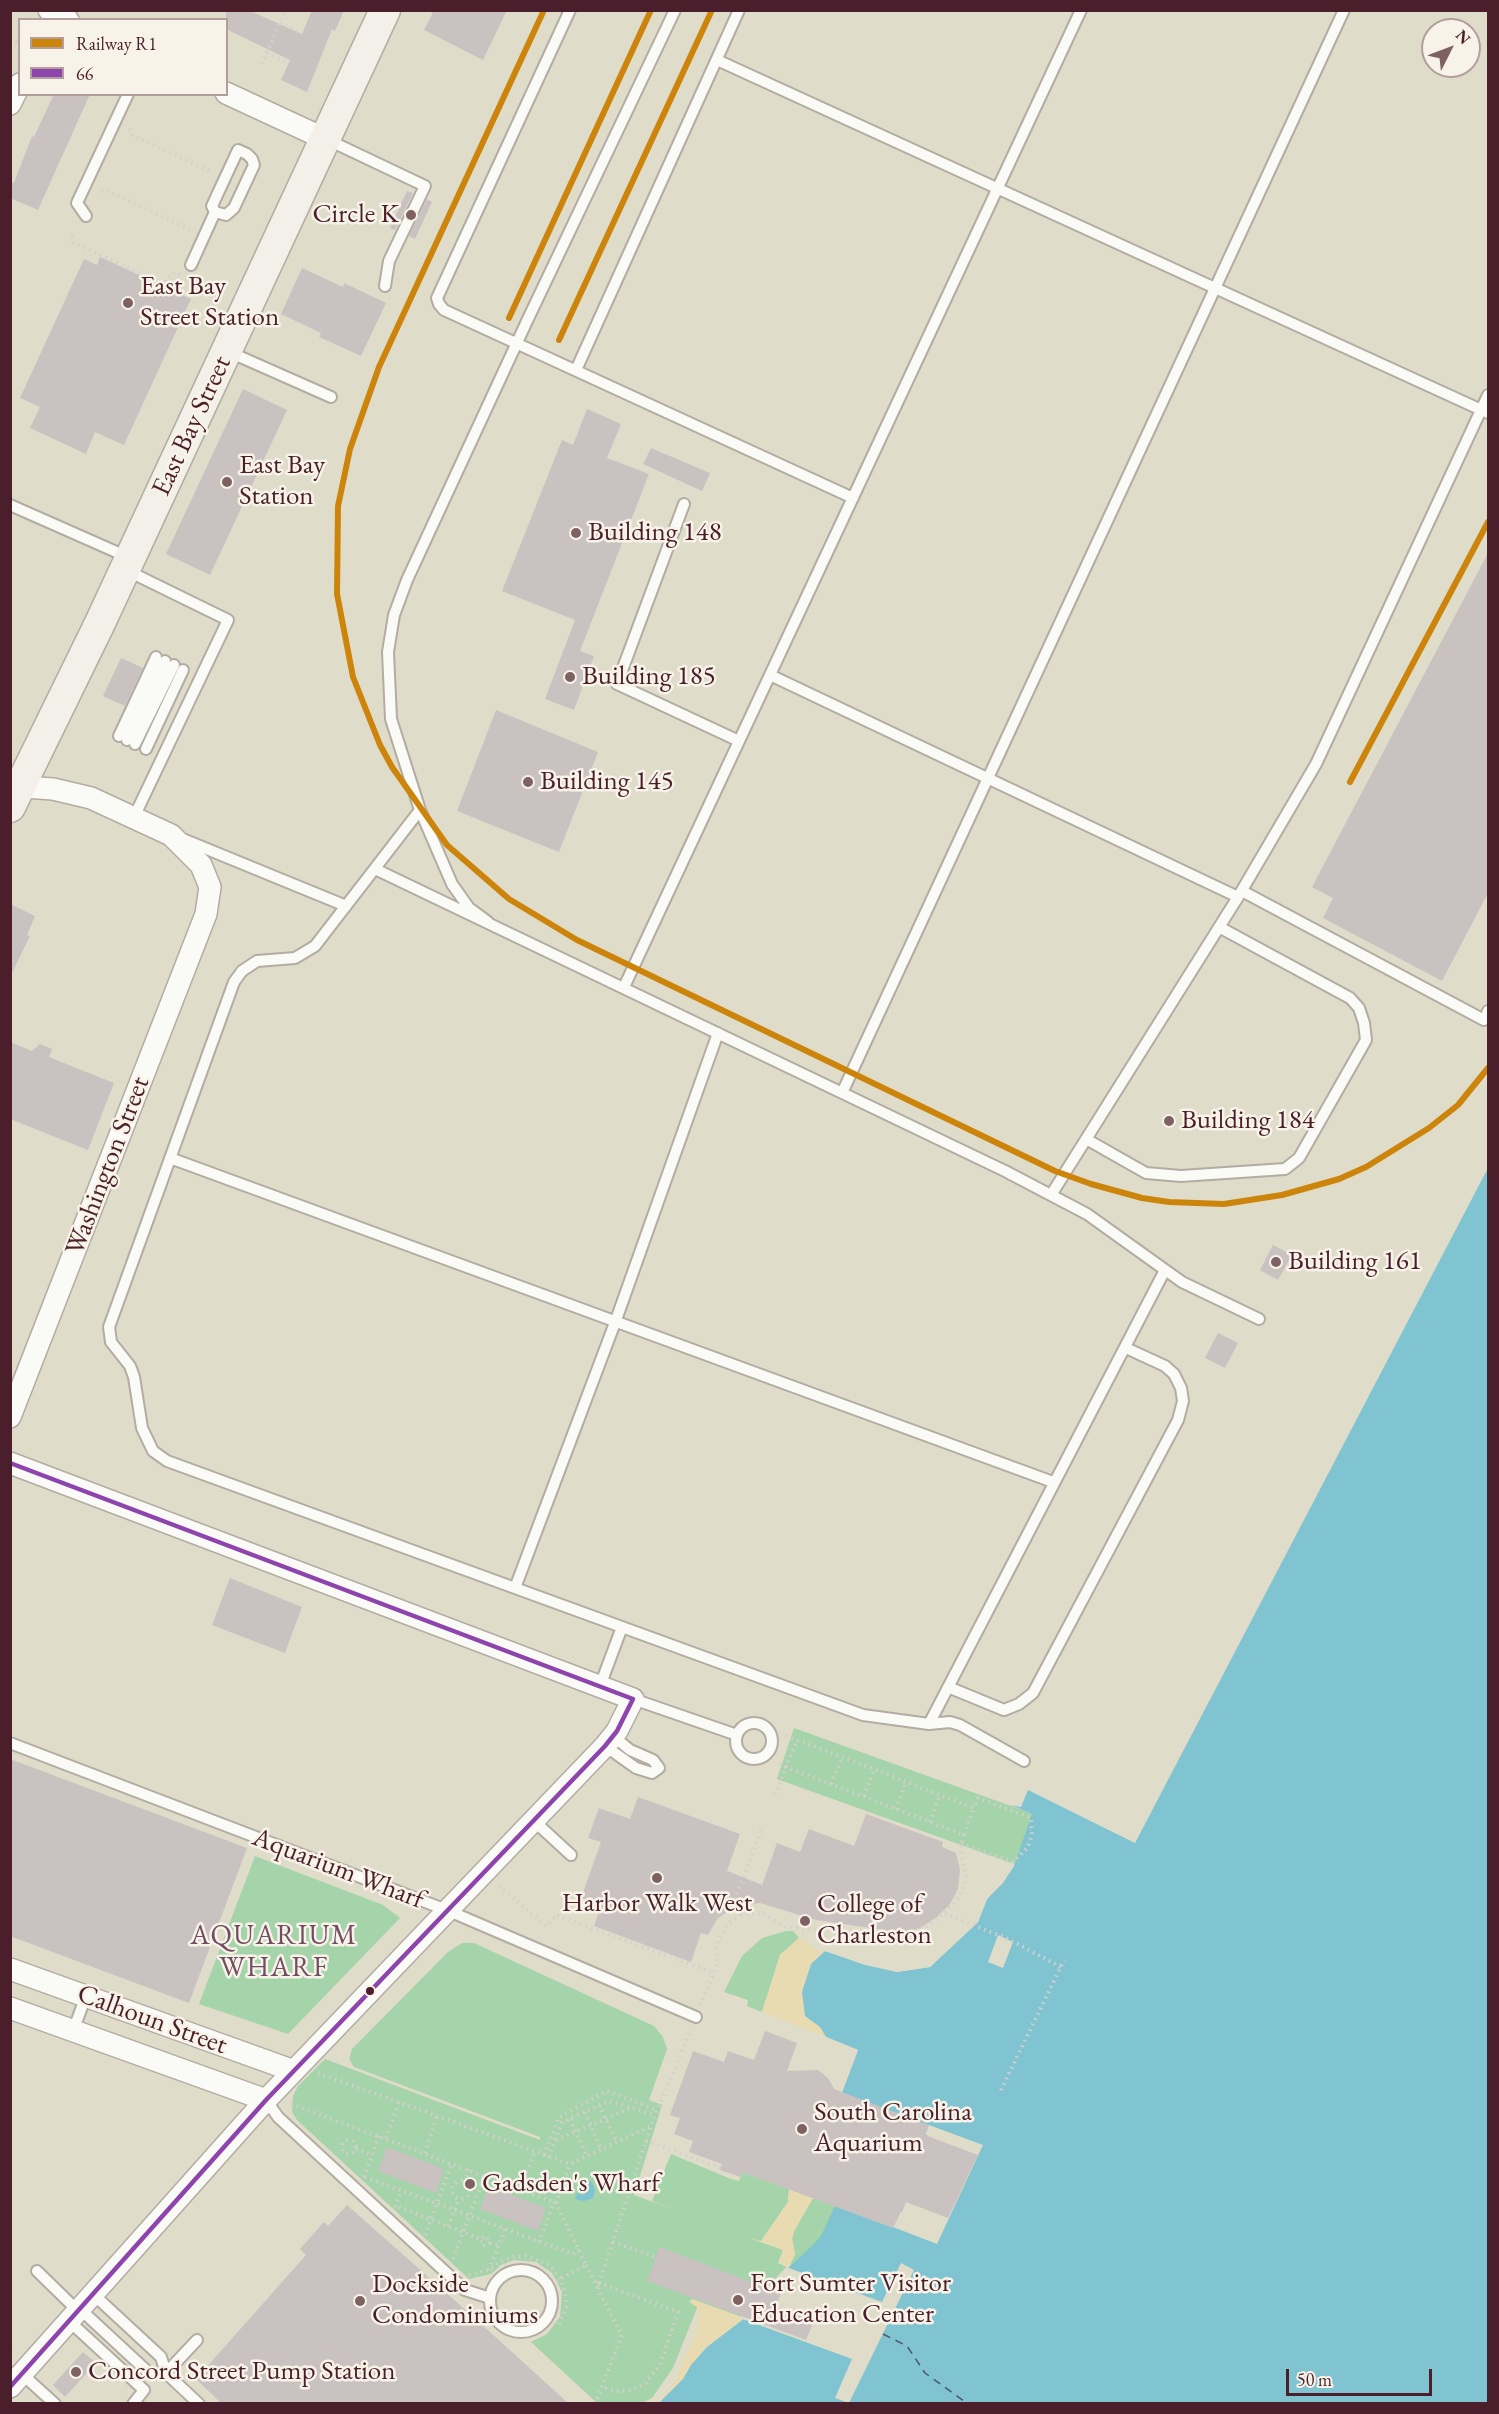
<!DOCTYPE html>
<html>
<head>
<meta charset="utf-8">
<style>
  body { margin:0 }
  #map { position:relative; width:1499px; height:2414px; overflow:hidden; background:#e0dcca; font-family:"EB Garamond",serif }
  canvas { display:block }
  .frame { position:absolute; inset:0; border:12px solid #4a1f2b; pointer-events:none }
  .legend { position:absolute; left:18px; top:18px; width:210px; height:78px; box-sizing:border-box; background:#f7f3e8; border:2px solid #b29e9c; margin:0; padding:8px 10px; list-style:none; font-size:18px; color:#4a1f2b }
  .legend li { display:flex; align-items:center; gap:12px; height:30px }
  .legend b { width:30px; border:2px solid #b29e9c }
  .north { position:absolute; left:1421px; top:18px; width:60px; height:60px; box-sizing:border-box; background:#f7f3e8; border:2px solid #b29e9c; border-radius:50%; rotate:48deg; font-size:16px; font-weight:700; line-height:24px; text-align:center; color:#4a1f2b }
  .north::after { content:''; display:block; margin:auto; width:21px; height:27px; background:#7e6163; clip-path:polygon(50% 0,100% 100%,50% 72%,0 100%) }
  .scale { position:absolute; left:1286px; top:2369px; width:146px; height:27px; box-sizing:border-box; border:3px solid #4a1f2b; border-top:0; padding-left:8px; font-size:18px; line-height:21px; white-space:nowrap; color:#4a1f2b; -webkit-text-stroke:4px #f7f3e8; paint-order:stroke }
</style>
</head>
<body>
<div id="map">
<canvas width="1499" height="2414"></canvas>
<div class="frame"></div>
<ul class="legend">
<li><b style="height:8px;background:#cc840b"></b>Railway R1</li>
<li><b style="height:8px;background:#8e44ad"></b>66</li>
</ul>
<div class="north">N</div>
<div class="scale">50 m</div>
</div>
<script>
const g = document.querySelector('canvas').getContext('2d');
g.lineJoin = 'round';
function paint(path, color) {
  g.fillStyle = color;
  g.fill(path, 'evenodd');
}
function toPath(rows) {
  const path = new Path2D();
  for (const r of rows) {
    if (r.length === 3) {
      path.moveTo(r[0] + r[2], r[1]);
      path.arc(r[0], r[1], r[2], 0, 2 * Math.PI);
      continue;
    }
    path.moveTo(r[0], r[1]);
    for (let i = 2; i < r.length; i += 2) path.lineTo(r[i], r[i + 1]);
  }
  return path;
}
function strokePath(path, color, width, dash) {
  g.strokeStyle = color;
  g.lineWidth = width;
  g.lineCap = dash ? 'butt' : 'round';
  g.setLineDash(dash || []);
  g.stroke(path);
}
function write(font, color, halo, rows, align = 'center') {
  g.font = font + ' "EB Garamond",serif';
  g.lineWidth = 5;
  g.setLineDash([]);
  g.textBaseline = 'middle';
  g.strokeStyle = halo;
  g.fillStyle = color;
  for (const [text, x, y, turn = 0] of rows) {
    g.save();
    g.translate(x, y);
    g.rotate((+turn || 0) * Math.PI / 180);
    g.textAlign = isNaN(turn) ? turn : align;
    if (halo) g.strokeText(text, 0, 0);
    g.fillText(text, 0, 0);
    g.restore();
  }
}
paint(toPath([
  [794,1728,1036,1815,1017,1865,777,1779],
  [255,1856,383,1905,400,1918,288,2034,199,2004],
  [786,1931,793,1931,799,1938,780,1955,762,2012,747,2006,748,2000,724,1992,742,1956,762,1938],
  [462,1943,474,1943,654,2026,663,2037,667,2049,649,2100,662,2105,634,2195,677,2211,652,2201,671,2154,731,2179,739,2181,742,2172,789,2189,788,2202,761,2241,749,2238,783,2250,778,2263,789,2268,795,2254,792,2239,794,2231,813,2198,849,2212,849,2403,699,2303,673,2368,652,2398,641,2403,597,2403,531,2342,547,2334,560,2317,562,2292,552,2273,536,2262,514,2260,501,2265,491,2274,469,2279,297,2120,292,2112,293,2096,298,2086,325,2059,540,2140,540,2137,354,2067,349,2059,352,2049,448,1952]
]), '#a5d3aa');
paint(toPath([
  [799,1938,817,1950,825,1951,816,1958,805,2016,820,2027,826,2037,762,2012,780,1955],
  [789,2189,813,2198,794,2231,792,2239,795,2254,789,2267,779,2262,783,2250,761,2241,788,2202],
  [692,2299,745,2318,691,2365,683,2379,658,2404,672,2386,696,2334,699,2318,697,2307,689,2302]
]), '#e8dbb2');
paint(toPath([
  [1488,1168,1488,2403,658,2404,683,2379,691,2365,707,2347,745,2318,789,2267,814,2244,821,2236,835,2206,838,2103,858,2050,826,2037,820,2027,805,2016,802,1992,811,1964,825,1951,865,1965,897,1972,930,1967,978,1922,987,1899,1014,1866,1032,1814,1011,1805,1021,1807,1028,1790,1135,1843],
  [583,2178,592,2182,595,2190,593,2198,584,2201,575,2199,577,2193,583,2195,588,2191,586,2186,581,2183]
]), '#80c4d2');
paint(toPath([
  [1012,1863,1014,1866,1003,1883,987,1899,978,1922,930,1967,897,1972,821,1950,825,1948,866,1962,897,1969,929,1964,975,1920,984,1898,1001,1881],
  [998,1935,1013,1942,1003,1968,988,1962],
  [821,2035,858,2050,842,2092,839,2091,854,2052,825,2040],
  [929,2125,983,2145,937,2244,893,2227,885,2206,902,2212,928,2136,925,2134],
  [901,2263,914,2270,849,2403,835,2398,852,2359,740,2318,786,2267,882,2302]
]), '#e0dcca');
strokePath(toPath([
  [883,2334,907,2346,925,2373,968,2404]
]), '#4f5567', 1.5, [8, 6]);
paint(toPath([
  [226,10,248,10,302,34,312,10,344,10,335,31,332,29,307,92,281,80,290,60,226,29],
  [434,10,507,10,483,60,424,30],
  [54,94,90,94,38,210,10,198,10,182,14,183,32,136,34,137],
  [407,191,413,193,395,230,390,228],
  [427,199,432,202,415,239,409,236],
  [100,257,191,299,124,445,95,432,86,454,30,428,40,407,20,398,84,259,97,265],
  [302,268,343,287,344,283,386,303,361,356,319,337,321,333,281,314],
  [243,389,287,410,210,575,166,554],
  [587,409,621,424,607,458,649,474,580,651,594,656,574,710,545,699,575,620,502,591,562,440,573,445],
  [651,448,710,473,702,491,643,464],
  [1488,553,1488,893,1442,981,1323,918,1333,898,1312,887],
  [121,658,143,668,125,706,103,696],
  [496,710,598,752,559,852,457,811],
  [10,904,35,916,27,935,30,936,10,977],
  [10,1042,32,1051,40,1044,52,1049,49,1057,114,1083,88,1150,10,1119],
  [1273,1245,1292,1255,1278,1280,1260,1270],
  [1218,1333,1238,1343,1225,1368,1205,1358],
  [230,1578,302,1607,285,1653,212,1625],
  [10,1759,247,1848,189,2003,10,1936],
  [638,1797,740,1834,727,1871,762,1885,777,1843,800,1852,809,1829,854,1846,866,1814,943,1842,942,1847,956,1853,960,1870,958,1889,950,1904,937,1917,920,1928,904,1933,816,1920,760,1903,736,1906,718,1918,708,1935,701,1933,691,1962,594,1926,601,1906,581,1898,601,1842,588,1838,599,1808,630,1819],
  [765,2031,797,2043,787,2071,818,2070,828,2078,834,2089,929,2125,925,2135,978,2155,948,2218,906,2202,893,2228,742,2172,740,2177,720,2170,722,2164,689,2152,693,2141,674,2134,680,2118,670,2115,693,2051,724,2062,728,2051,754,2060],
  [387,2147,444,2169,436,2193,378,2171],
  [489,2186,546,2208,538,2231,480,2209],
  [347,2205,478,2321,568,2403,221,2403,196,2379,306,2255,300,2249,324,2222,328,2226],
  [659,2247,781,2293,776,2307,814,2321,806,2340,647,2281],
  [83,2352,96,2363,65,2397,53,2385]
]), '#c9c2c1');
const lane = toPath([
  [570,10,437,298,439,304,444,310,853,498],
  [717,60,1488,413],
  [326,139,425,186,389,261,385,286],
  [86,216,77,203,128,94],
  [191,265,215,212,212,206,238,150,247,154,252,159,254,165,234,208,226,215,215,212],
  [227,351,331,397],
  [576,370,739,10],
  [684,504,617,684,739,741],
  [10,505,130,558],
  [128,571,228,620,134,817],
  [770,675,1238,897],
  [119,736,156,657],
  [127,740,165,661],
  [135,744,174,665],
  [146,749,183,670],
  [420,810,315,946,295,958,257,961,242,971,234,982,109,1327,111,1342,130,1366,134,1377,142,1428,153,1451,167,1461,863,1715,929,1724,950,1722,960,1725,1024,1761],
  [185,840,346,906],
  [375,869,1005,1171,1087,1214,1182,1282,1259,1319],
  [1242,891,1484,1020,1488,1011],
  [488,922,469,908,452,884,420,810,391,719,388,652,394,615,407,580,527,321,675,10],
  [624,987,1081,10],
  [842,1093,1344,10],
  [1086,1139,1146,1173,1181,1176,1285,1169,1299,1158,1366,1040,1364,1023,1359,1008,1350,998,1219,927],
  [170,1158,1053,1482],
  [1051,1195,1238,897,1316,764,1488,395],
  [515,1588,616,1320,718,1033],
  [600,1686,622,1627],
  [948,1687,1004,1710,1019,1704,1033,1693,1178,1420,1183,1401,1181,1388,1174,1374,1165,1366,1126,1348],
  [633,1699,737,1735],
  [754,1741,18],
  [929,1724,1165,1270],
  [10,1743,449,1911,696,2017],
  [605,1746,636,1768,652,1773,659,1768,653,1760,630,1750,613,1736],
  [534,1821,571,1855],
  [73,2031,86,1996],
  [266,2100,278,2117,465,2290,490,2298],
  [521,2301,31],
  [37,2271,78,2311],
  [80,2309,149,2373,166,2373,161,2357,93,2294],
  [69,2321,144,2390,133,2404],
  [197,2340,166,2373,199,2404],
  [22,2374,55,2404]
]);
const street = toPath([
  [49,10,68,20],
  [226,93,325,139],
  [10,104,20,84],
  [10,786,53,789,91,798,171,835,201,865,210,887,206,914,10,1417],
  [10,1463,633,1699,617,1731,605,1746,266,2100,10,2387],
  [10,1969,294,2071],
  [10,2008,266,2100]
]);
const secondary = toPath([
  [10,807,99,625,385,10]
]);
strokePath(lane, '#b3aca2', 14);
strokePath(street, '#b3aca2', 24);
strokePath(secondary, '#b3aca2', 33);
strokePath(toPath([
  [140,10,143,12],
  [280,23,302,33],
  [10,40,20,44],
  [267,53,289,63],
  [262,64,285,10],
  [129,129,132,135,212,172],
  [101,191,108,191,191,230],
  [72,236,73,242,162,284,176,272,181,275],
  [190,279,213,290],
  [786,1736,797,1740,842,1757,874,1769,906,1782,974,1808,964,1835,786,1767,797,1740],
  [831,1784,842,1757],
  [775,1795,786,1767,777,1763],
  [864,1796,874,1769],
  [896,1809,906,1782],
  [930,1822,940,1795],
  [761,1831,734,1902,741,1915,763,1913,786,1927,902,1936,915,1933,933,1922,956,1902,964,1886,966,1875,960,1849,964,1835],
  [961,1844,1013,1862,1028,1847,1032,1834,1031,1818,978,1798,974,1808],
  [499,1886,546,1926,556,1915,714,1973],
  [945,1914,1006,1938,1061,1967],
  [700,2005,718,1963,716,1952,719,1938,729,1923,741,1915],
  [318,2073,570,2164,651,2126,691,2029],
  [1001,2090,1064,1960],
  [291,2104,556,2203,586,2265,547,2286],
  [599,2105,617,2142],
  [585,2112,601,2149],
  [570,2119,587,2156],
  [386,2138,399,2102],
  [349,2147,7],
  [556,2140,631,2108],
  [646,2141,721,2168],
  [356,2149,372,2155],
  [425,2153,437,2116],
  [544,2155,559,2117,607,2091,657,2110],
  [549,2157,562,2122,609,2101,655,2115],
  [364,2177,379,2136],
  [365,2177,573,2254,579,2250],
  [461,2190,9],
  [464,2182,469,2169],
  [520,2189,535,2151],
  [556,2203,570,2164],
  [395,2207,401,2191],
  [399,2207,480,2239],
  [448,2226,459,2198],
  [425,2235,452,2163],
  [539,2242,554,2202],
  [613,2242,655,2257],
  [490,2243,483,2246,480,2239,486,2236,490,2243,499,2246],
  [453,2259,485,2175],
  [586,2265,598,2288],
  [489,2270,505,2229],
  [469,2275,489,2270,500,2262,513,2257,526,2256,549,2265,560,2278,566,2297,566,2307,558,2327],
  [599,2283,678,2312,660,2364,646,2383,628,2391,616,2391,602,2387],
  [10,2344,11,2355],
  [595,2404,622,2335,598,2290,599,2283,651,2126]
]), '#d4d0cd', 4, [1.5, 4.5]);
strokePath(lane, '#fafaf7', 10);
strokePath(street, '#fafaf7', 21);
strokePath(secondary, '#f3f0e9', 30);
strokePath(toPath([
  [10,1463,633,1699,617,1731,605,1746,266,2100,10,2387]
]), '#8e44ad', 4.5);
strokePath(toPath([
  [544,10,379,367,350,449,338,506,337,594,353,677,380,745,392,767,447,845,509,899,577,940,1055,1171,1091,1184,1142,1198,1169,1202,1224,1204,1282,1195,1339,1179,1366,1167,1429,1128,1458,1105,1488,1068],
  [509,318,651,10],
  [559,340,712,10],
  [1350,782,1488,522]
]), '#cc840b', 6);
for (const [x, y, r, color] of [
  [411,215,6,"#7e6163"],
  [128,303,6,"#7e6163"],
  [227,482,6,"#7e6163"],
  [576,533,6,"#7e6163"],
  [570,677,6,"#7e6163"],
  [528,782,6,"#7e6163"],
  [1169,1121,6,"#7e6163"],
  [1276,1262,6,"#7e6163"],
  [657,1878,6,"#7e6163"],
  [805,1921,6,"#7e6163"],
  [370,1991,5,"#4a1f2b"],
  [802,2129,6,"#7e6163"],
  [470,2184,6,"#7e6163"],
  [738,2300,6,"#7e6163"],
  [360,2301,6,"#7e6163"],
  [76,2372,6,"#7e6163"]
]) {
  const dot = new Path2D();
  dot.arc(x, y, r, 0, 2 * Math.PI);
  g.fillStyle = color;
  g.fill(dot);
  strokePath(dot, '#f7f3e8', 2);
}
write('27px', '#4a1f2b', '#f7f3e8', [
  ["Circle K",399,215,"right"],
  ["East Bay",140,287],
  ["Street Station",140,318],
  ["East Bay",239,466],
  ["Station",239,497],
  ["Building 148",588,533],
  ["Building 185",582,677],
  ["Building 145",540,782],
  ["Building 184",1181,1121],
  ["Building 161",1288,1262],
  ["Harbor Walk West",657,1904,"center"],
  ["College of",817,1905],
  ["Charleston",817,1936],
  ["South Carolina",814,2113],
  ["Aquarium",814,2144],
  ["Gadsden's Wharf",482,2184],
  ["Fort Sumter Visitor",750,2284],
  ["Education Center",750,2315],
  ["Dockside",372,2285],
  ["Condominiums",372,2316],
  ["Concord Street Pump Station",88,2372]
], 'left');
write('27px', '#4a1f2b', '#f7f3e8', [
  ["East Bay Street",192,426,-65],
  ["Washington Street",108,1166,-69],
  ["Aquarium Wharf",338,1869,21],
  ["Calhoun Street",152,2020,20]
]);
g.letterSpacing = '1.5px';
write('28px', '#724c62', '#f7f3e8', [
  ["AQUARIUM",274,1936],
  ["WHARF",274,1968]
]);
g.letterSpacing = '0px';
</script>
</body>
</html>
